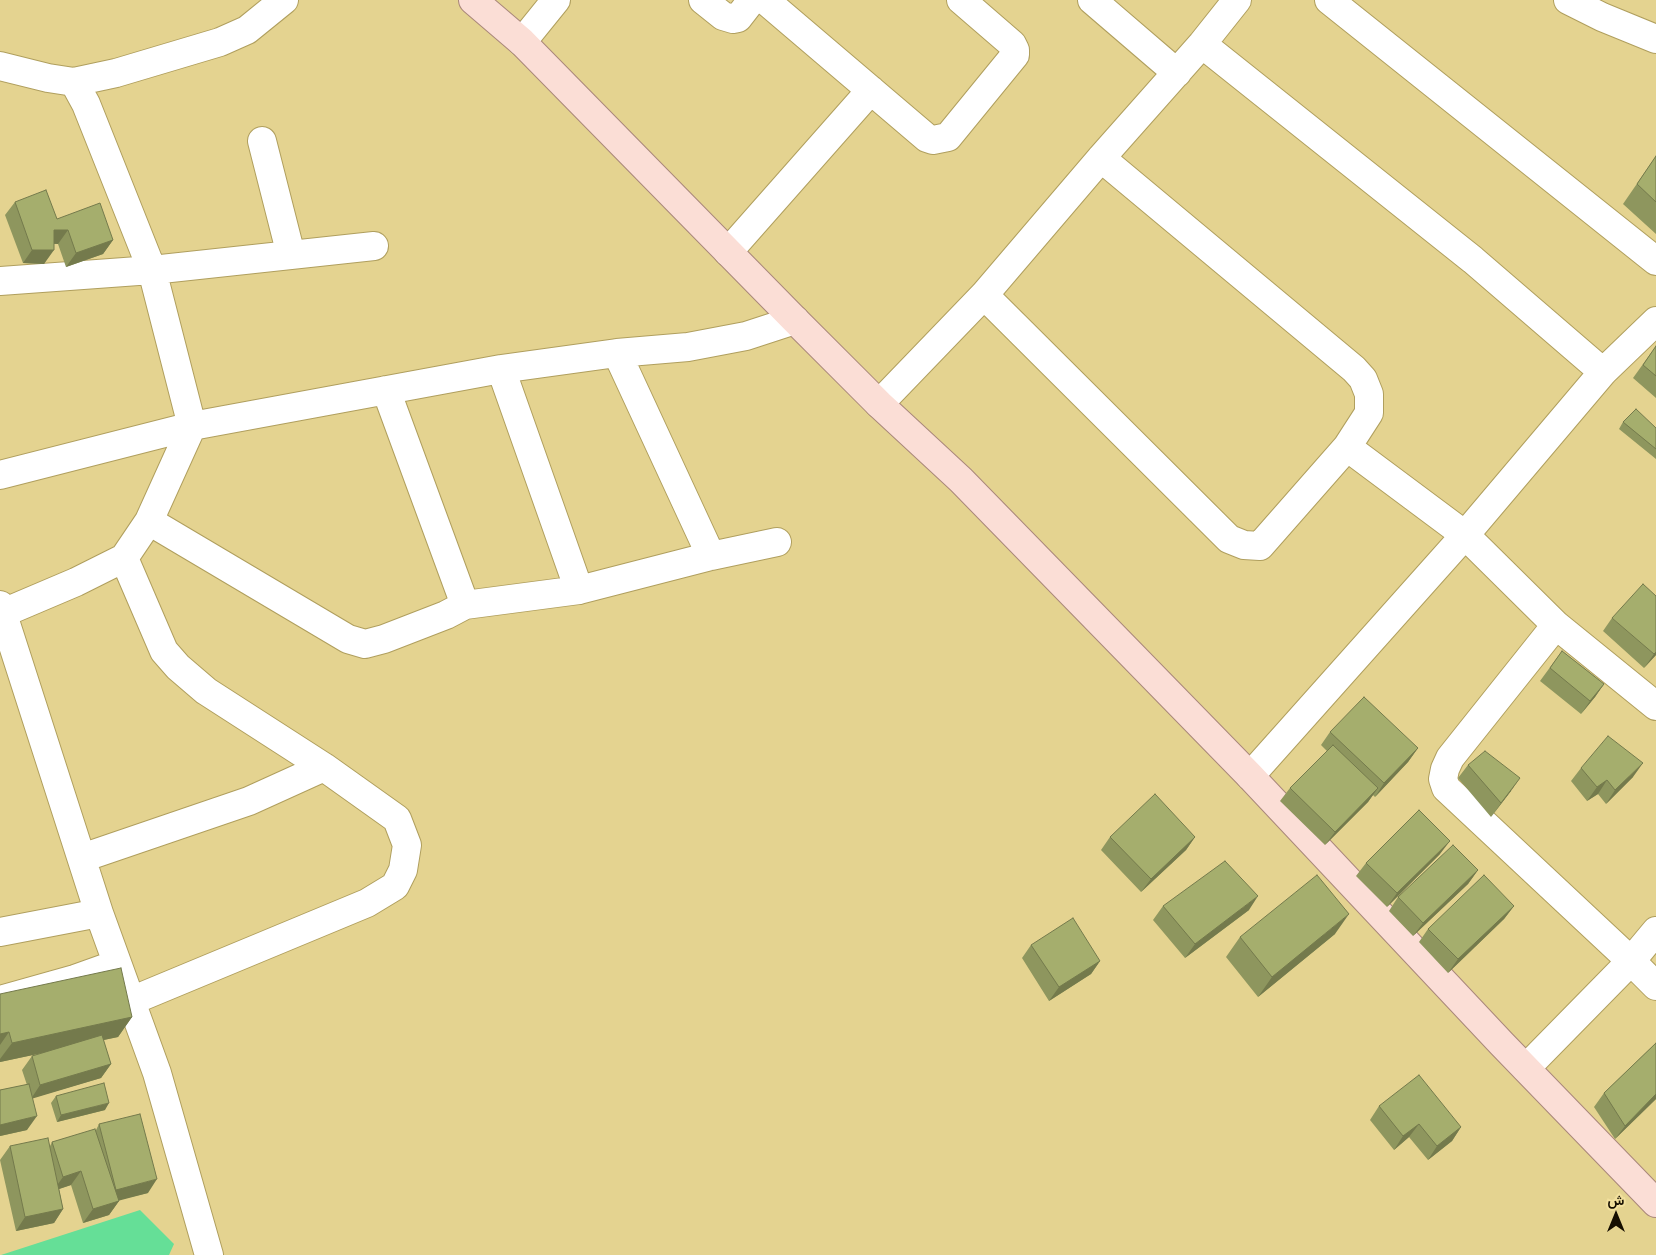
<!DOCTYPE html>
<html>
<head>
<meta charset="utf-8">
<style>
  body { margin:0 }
  #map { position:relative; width:1656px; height:1255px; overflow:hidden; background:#e4d390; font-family:Ubuntu,Vazirmatn,sans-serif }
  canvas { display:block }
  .north { position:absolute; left:1591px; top:1190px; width:50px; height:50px; -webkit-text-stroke:4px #f2e09d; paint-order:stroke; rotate:0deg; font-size:14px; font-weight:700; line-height:20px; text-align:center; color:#150e00 }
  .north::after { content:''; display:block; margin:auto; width:18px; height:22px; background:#150e00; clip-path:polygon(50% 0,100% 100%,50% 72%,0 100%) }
</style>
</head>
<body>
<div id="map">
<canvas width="1656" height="1255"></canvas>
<div class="north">ش</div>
</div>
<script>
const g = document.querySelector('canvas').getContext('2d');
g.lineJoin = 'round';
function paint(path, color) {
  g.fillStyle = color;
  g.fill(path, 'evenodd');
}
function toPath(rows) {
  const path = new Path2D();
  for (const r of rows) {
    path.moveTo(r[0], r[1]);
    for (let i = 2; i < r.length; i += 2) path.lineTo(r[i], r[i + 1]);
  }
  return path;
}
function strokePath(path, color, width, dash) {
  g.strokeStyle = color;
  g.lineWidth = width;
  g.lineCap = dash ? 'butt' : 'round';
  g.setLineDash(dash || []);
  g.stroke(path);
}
paint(toPath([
  [140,1210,174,1244,169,1255,1,1255]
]), '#65df97');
const minor = toPath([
  [703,0,723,16,733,19,738,18,752,0],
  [765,0,927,138,933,140,948,137,1015,55,1015,50,1012,44,961,0],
  [1092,0,1177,73],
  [1329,0,1656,261],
  [1568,0,1602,17,1656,39],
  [522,42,556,0],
  [1202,44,1473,260,1603,372],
  [0,66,48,78,74,82,86,104,152,270,192,426,149,521,124,558,76,582,3,613],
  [74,82,116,73,220,42,247,30,284,0],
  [262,141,291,255],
  [728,252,871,90],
  [0,281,152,270,374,246],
  [984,295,1229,539,1244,545,1260,546,1347,447,1369,413,1369,394,1363,379,1354,369,1101,158],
  [617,353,711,556],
  [501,369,579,590],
  [386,390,465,605],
  [879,404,984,295,1101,158,1202,44,1237,0],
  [1347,447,1465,535,1556,625,1656,706],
  [0,475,192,426,501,369,617,353,688,347,746,336,795,320],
  [149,521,348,639,365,644,384,639,446,615,465,605,579,590,711,556,777,542],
  [124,558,164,651,178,667,206,691,324,767,397,819,407,845,403,870,395,886,367,903,131,1001],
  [0,605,99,913,157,1073,209,1255],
  [1556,625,1450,758,1445,769,1443,779,1446,788,1631,961,1656,986],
  [1250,776,1465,535,1603,372,1656,321],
  [82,858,249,801,324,767],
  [0,932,99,913],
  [0,1000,75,979,117,964],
  [1526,1068,1631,961,1656,931]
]);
const major = toPath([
  [473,0,522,42,795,320,879,404,961,480,1250,776,1502,1044,1656,1203]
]);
strokePath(minor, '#b09f5e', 30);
strokePath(major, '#a9877a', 30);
strokePath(minor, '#fff', 28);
strokePath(major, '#fbded6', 28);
paint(toPath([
  [1656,156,1656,234,1623,204],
  [15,202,57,219,113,240,103,254,66,267,58,244,54,244,44,264,23,263,5,215],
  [1656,346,1656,398,1633,378],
  [1623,422,1656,428,1656,459,1619,429],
  [1612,618,1656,655,1644,668,1603,631],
  [1562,651,1604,684,1595,697,1581,714,1540,681],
  [1330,732,1418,748,1408,762,1375,797,1373,795,1368,802,1325,845,1280,801,1290,788,1327,751,1321,745],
  [1468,765,1511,791,1491,817,1458,778],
  [1581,768,1633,777,1606,804,1598,794,1587,801,1571,781],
  [1110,837,1195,837,1186,850,1141,892,1101,850],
  [1440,854,1387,907,1356,876,1366,863],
  [1478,870,1468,884,1413,936,1389,911,1398,897],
  [1163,906,1249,910,1185,958,1153,920],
  [1514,906,1504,919,1448,973,1419,942,1428,929],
  [1335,934,1258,997,1226,957,1240,937],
  [1031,945,1100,961,1091,974,1049,1001,1022,958],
  [0,994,132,1017,118,1037,103,1040,111,1064,101,1078,32,1098,27,1130,0,1136,0,1090,27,1085,22,1070,32,1056,42,1053,0,1062],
  [1656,1043,1656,1099,1615,1139,1594,1107,1604,1093],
  [56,1096,105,1110,57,1122,51,1103],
  [1379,1106,1461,1127,1452,1141,1428,1160,1409,1137,1394,1150,1370,1120],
  [99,1124,148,1193,118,1200,119,1201,109,1215,83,1223,71,1185,59,1189,63,1209,54,1223,16,1231,0,1160,10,1146,50,1146,52,1142,96,1130]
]), '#8e965e');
paint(toPath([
  [54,230,68,230,58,244,45,243],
  [113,240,103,254,66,267,76,253],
  [32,250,54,250,44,264,23,263],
  [1656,652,1656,655,1644,668,1654,654],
  [1604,684,1595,697,1581,714,1590,701],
  [1418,748,1408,762,1375,797,1384,783],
  [1643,763,1633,777,1606,804,1615,790],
  [1520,778,1511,791,1491,817,1501,803],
  [1607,780,1598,794,1587,801,1597,787],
  [1378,788,1368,802,1325,845,1335,832],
  [1195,837,1186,850,1141,892,1151,879],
  [1450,841,1440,854,1387,907,1397,893],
  [1478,870,1468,884,1413,936,1423,923],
  [1258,896,1249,910,1185,958,1195,944],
  [1514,906,1504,919,1448,973,1458,959],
  [1349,914,1335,934,1258,997,1272,977],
  [1100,961,1091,974,1049,1001,1059,987],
  [132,1017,118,1037,0,1062,0,1059,12,1043],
  [9,1032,0,1045,0,1034],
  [111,1064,101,1078,31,1099,40,1085],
  [1656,1094,1656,1099,1615,1139,1625,1126],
  [109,1103,105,1110,57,1122,61,1115],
  [37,1116,27,1130,0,1136,0,1125],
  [1419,1124,1409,1137,1394,1150,1403,1136],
  [1461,1127,1452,1141,1428,1160,1437,1146],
  [81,1171,71,1185,53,1191,63,1177],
  [157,1179,148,1193,106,1204,116,1190],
  [119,1201,109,1215,83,1223,93,1209],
  [63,1209,54,1223,16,1231,25,1217]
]), '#747a4c');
const building = toPath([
  [1656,156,1656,202,1637,184,1656,156],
  [46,190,57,219,100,203,113,240,76,253,68,230,54,230,54,250,32,250,15,202,46,190],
  [1656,346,1656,376,1643,365,1656,346],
  [1636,409,1656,428,1656,449,1623,422,1636,409],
  [1643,584,1656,596,1656,652,1654,654,1612,618,1643,584],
  [1562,651,1604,684,1590,701,1550,668,1562,651],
  [1364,697,1418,748,1384,783,1330,732,1364,697],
  [1608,736,1643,763,1615,790,1607,780,1597,787,1581,768,1608,736],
  [1333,745,1378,788,1335,832,1290,788,1333,745],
  [1485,751,1520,778,1501,803,1468,765,1485,751],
  [1155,794,1195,837,1151,879,1110,837,1155,794],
  [1419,810,1450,841,1397,893,1366,863,1419,810],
  [1453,845,1478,870,1423,923,1398,897,1453,845],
  [1225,861,1258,896,1195,944,1163,906,1225,861],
  [1317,875,1349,914,1272,977,1240,937,1317,875],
  [1484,875,1514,906,1458,959,1428,929,1484,875],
  [1073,918,1100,961,1059,987,1031,945,1073,918],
  [121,968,132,1017,12,1043,9,1032,0,1034,0,994,121,968],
  [102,1035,111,1064,40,1085,32,1056,102,1035],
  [1656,1043,1656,1094,1625,1126,1604,1093,1656,1043],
  [1419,1075,1461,1127,1437,1146,1419,1124,1403,1136,1379,1106,1419,1075],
  [104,1083,109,1103,61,1115,56,1096,104,1083],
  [29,1084,37,1116,0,1125,0,1090,29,1084],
  [140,1114,157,1179,116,1190,99,1124,140,1114],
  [95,1129,119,1201,93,1209,81,1171,63,1177,52,1142,95,1129],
  [48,1138,63,1209,25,1217,10,1146,48,1138]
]);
paint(building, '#a5ae6d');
strokePath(building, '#747a4c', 1);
</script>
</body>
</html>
